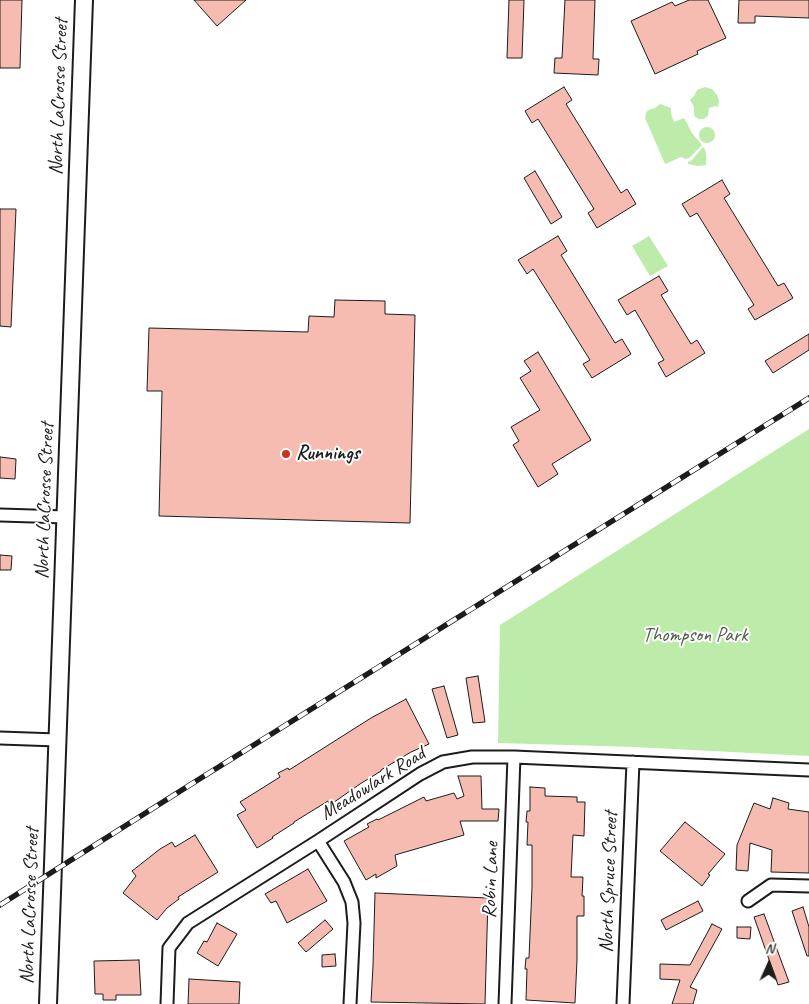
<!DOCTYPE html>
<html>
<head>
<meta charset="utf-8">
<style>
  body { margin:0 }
  #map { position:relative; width:809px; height:1004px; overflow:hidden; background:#fff; font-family:Caveat,sans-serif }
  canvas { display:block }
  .north { position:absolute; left:744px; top:939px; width:50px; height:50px; -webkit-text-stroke:4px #fff; paint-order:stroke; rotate:2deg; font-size:14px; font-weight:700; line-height:20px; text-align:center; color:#1c1c1c }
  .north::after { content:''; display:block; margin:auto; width:18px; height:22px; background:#1c1c1c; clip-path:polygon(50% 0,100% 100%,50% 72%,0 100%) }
</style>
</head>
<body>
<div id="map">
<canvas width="809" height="1004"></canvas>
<div class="north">N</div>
</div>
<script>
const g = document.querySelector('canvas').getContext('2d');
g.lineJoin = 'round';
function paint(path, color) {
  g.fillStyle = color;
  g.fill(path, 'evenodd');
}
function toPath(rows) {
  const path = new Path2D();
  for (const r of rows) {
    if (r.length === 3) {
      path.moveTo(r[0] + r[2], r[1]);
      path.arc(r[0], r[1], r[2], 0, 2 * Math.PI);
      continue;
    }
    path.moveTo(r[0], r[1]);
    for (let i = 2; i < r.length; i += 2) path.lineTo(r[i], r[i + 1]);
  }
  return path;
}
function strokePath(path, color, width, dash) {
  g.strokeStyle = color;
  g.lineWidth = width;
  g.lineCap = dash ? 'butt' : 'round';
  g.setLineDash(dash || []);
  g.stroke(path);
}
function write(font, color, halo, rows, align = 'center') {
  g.font = font + ' Caveat,sans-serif';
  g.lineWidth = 4;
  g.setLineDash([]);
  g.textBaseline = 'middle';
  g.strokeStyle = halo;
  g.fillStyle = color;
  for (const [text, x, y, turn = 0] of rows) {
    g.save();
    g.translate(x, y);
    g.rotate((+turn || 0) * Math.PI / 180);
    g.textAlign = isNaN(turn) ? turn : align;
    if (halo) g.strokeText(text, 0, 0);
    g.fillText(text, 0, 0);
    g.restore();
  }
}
paint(toPath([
  [705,87,712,89,717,95,719,101,718,107,715,106,709,108,708,116,704,119,699,119,695,117,694,114,694,107,690,100,694,96,697,90],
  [660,104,671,108,671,114,674,122,684,118,692,133,702,145,689,158,686,159,681,157,665,164,645,118,646,113,648,110,655,108],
  [707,135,8],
  [703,147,705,149,706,154,706,165,697,166,688,164,688,162,692,160],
  [649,236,668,266,650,276,632,246],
  [809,429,809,756,635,747,498,743,500,625]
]), '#bdecaa');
const building = toPath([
  [0,0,22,0,20,68,0,68,0,0],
  [194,0,246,0,217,26,194,0],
  [509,0,524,0,522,58,507,58,509,0],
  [565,0,595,0,593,59,599,59,598,75,554,73,555,58,562,58,565,0],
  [689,0,708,0,726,38,697,51,698,54,655,74,631,21,672,2,675,6,689,0],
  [739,0,809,0,809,18,755,16,755,23,738,23,739,0],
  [564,87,572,100,566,104,621,193,627,189,636,204,597,228,588,213,594,209,538,119,532,123,525,111,564,87],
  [535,171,562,217,551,224,524,178,535,171],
  [722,180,730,194,724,198,778,286,784,283,793,298,755,320,748,309,754,305,697,213,690,217,682,204,722,180],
  [0,209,16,209,11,327,0,326,0,209],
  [558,236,567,251,561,255,615,343,622,339,631,354,592,378,583,364,590,360,533,269,527,274,518,260,558,236],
  [659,276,668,291,661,295,691,344,697,340,705,353,666,377,658,363,664,360,635,310,627,315,618,300,659,276],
  [335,300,385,301,385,314,415,315,410,523,159,516,162,391,147,391,149,328,308,332,309,316,334,317,335,300],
  [809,334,809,350,773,373,765,361,809,334],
  [538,352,591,440,552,464,558,474,538,487,513,445,519,441,511,427,540,410,520,378,531,371,524,361,538,352],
  [0,457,16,459,15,479,0,478,0,457],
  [0,555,12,556,11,570,0,570,0,555],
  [478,676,485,722,473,723,466,678,478,676],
  [444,686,458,735,447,738,432,689,444,686],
  [406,699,429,744,411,752,381,770,381,771,360,784,330,805,328,801,294,822,294,823,272,837,273,838,257,848,237,815,246,810,240,802,280,777,278,773,288,768,289,770,371,718,406,699],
  [458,776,481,776,482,809,499,809,498,821,460,821,464,835,395,855,397,866,376,878,376,874,366,880,344,841,369,827,367,824,377,819,378,820,424,797,426,801,454,793,457,799,464,796,458,776],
  [530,787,545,788,545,796,577,797,577,802,585,802,584,836,573,835,571,877,583,877,582,896,584,896,584,916,577,916,577,960,575,1003,526,1000,527,969,525,969,526,958,529,958,532,887,532,845,527,845,528,822,526,822,527,811,530,811,530,787],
  [773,798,789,803,788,809,809,812,809,873,771,872,772,850,750,843,748,871,736,870,737,845,754,803,770,809,773,798],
  [685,822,725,854,708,874,710,875,702,886,660,851,685,822],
  [195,835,218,872,178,897,179,899,167,908,157,920,123,893,136,876,132,871,160,849,172,842,175,847,195,835],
  [308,869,327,901,287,923,276,901,271,903,265,894,308,869],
  [375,893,488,898,485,1004,371,1002,373,966,375,893],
  [698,901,703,911,666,930,661,920,698,901],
  [803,907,809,927,809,956,807,956,792,911,803,907],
  [764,914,789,982,778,985,754,917,764,914],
  [325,920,333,929,306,952,298,943,325,920],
  [217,923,237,934,218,966,197,953,204,941,207,942,217,923],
  [712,924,722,929,690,987,697,990,693,1004,672,1004,680,980,660,979,660,964,690,965,712,924],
  [737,927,751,927,750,939,737,938,737,927],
  [335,954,336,966,322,967,322,955,335,954],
  [139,960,141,995,116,995,116,1000,103,1000,103,994,95,994,94,961,139,960],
  [189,979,240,982,239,1004,188,1004,189,979]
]);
paint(building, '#f7bcb1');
strokePath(building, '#1c1c1c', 1);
const street = toPath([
  [0,515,66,517],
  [0,738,57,740],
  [318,841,344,882,352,902,354,923,350,1004],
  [748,901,771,885,809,886],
  [167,1004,169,948,188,923,318,841,420,774,443,762,472,757,514,757,809,770],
  [505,1004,514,757],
  [623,1004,633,762]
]);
const secondary = toPath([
  [48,1004,84,0]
]);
strokePath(street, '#1c1c1c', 15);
strokePath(secondary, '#1c1c1c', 20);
strokePath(street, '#fff', 11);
strokePath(secondary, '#fff', 16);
const rail = toPath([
  [0,905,193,783,809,398]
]);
strokePath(rail, '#1c1c1c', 5.5);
strokePath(rail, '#fff', 4, [11]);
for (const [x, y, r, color] of [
  [286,454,5,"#c8321e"]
]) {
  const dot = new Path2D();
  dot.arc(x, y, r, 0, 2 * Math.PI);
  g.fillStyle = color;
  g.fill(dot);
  strokePath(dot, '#fff', 2);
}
write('20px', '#1c1c1c', '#fff', [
  ["North LaCrosse Street",59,97,-88],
  ["North LaCrosse Street",45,501,-88],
  ["Meadowlark Road",373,784,-32],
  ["Robin Lane",491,880,-88],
  ["North Spruce Street",609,882,-88],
  ["North LaCrosse Street",30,906,-88]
]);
write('bold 20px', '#1c1c1c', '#fff', [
  ["Runnings",296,454]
], 'left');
write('20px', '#4c5a47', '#fff', [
  ["Thompson Park",695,636]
]);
</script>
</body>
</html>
